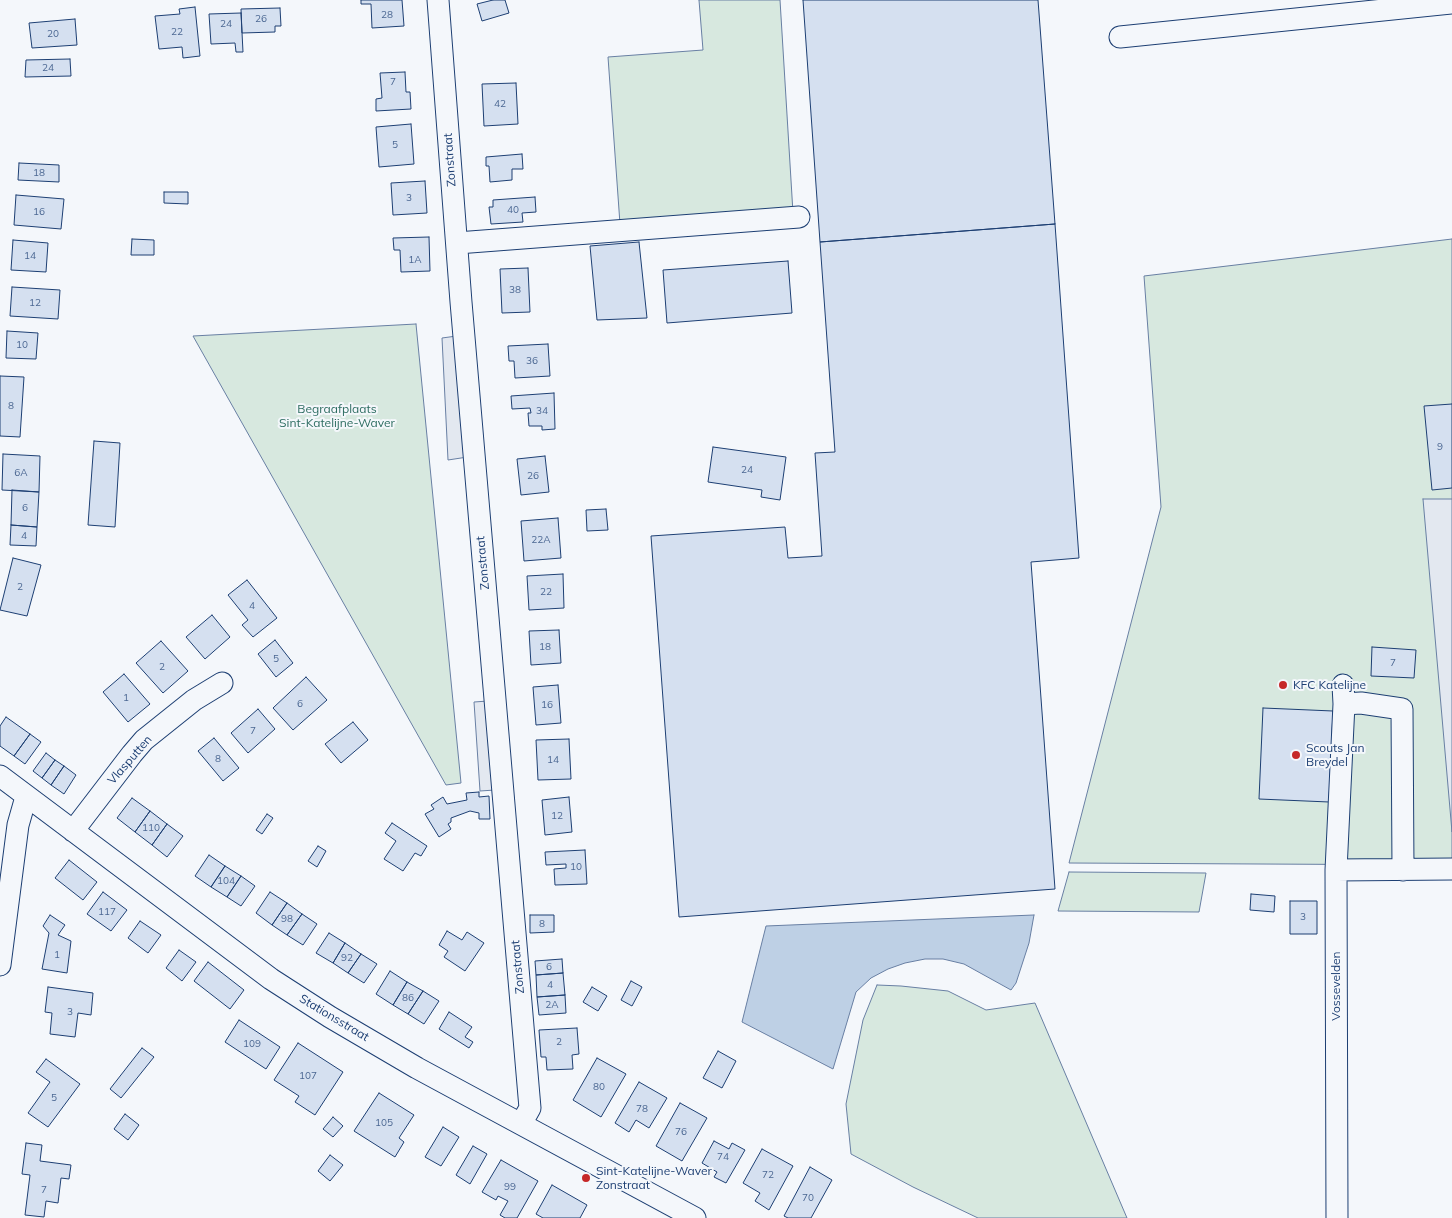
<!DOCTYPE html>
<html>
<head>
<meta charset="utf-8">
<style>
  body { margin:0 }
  canvas { display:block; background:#f4f7fb }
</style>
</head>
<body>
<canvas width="1452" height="1218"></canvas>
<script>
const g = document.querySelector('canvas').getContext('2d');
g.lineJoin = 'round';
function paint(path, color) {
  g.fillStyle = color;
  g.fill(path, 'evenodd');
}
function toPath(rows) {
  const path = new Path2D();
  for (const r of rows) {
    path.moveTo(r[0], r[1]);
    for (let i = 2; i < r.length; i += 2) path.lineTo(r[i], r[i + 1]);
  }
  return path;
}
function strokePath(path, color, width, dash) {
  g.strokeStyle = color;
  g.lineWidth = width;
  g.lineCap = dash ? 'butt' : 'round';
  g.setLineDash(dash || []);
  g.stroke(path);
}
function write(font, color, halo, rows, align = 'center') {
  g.font = font + ' Mulish,sans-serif';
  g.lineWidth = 4;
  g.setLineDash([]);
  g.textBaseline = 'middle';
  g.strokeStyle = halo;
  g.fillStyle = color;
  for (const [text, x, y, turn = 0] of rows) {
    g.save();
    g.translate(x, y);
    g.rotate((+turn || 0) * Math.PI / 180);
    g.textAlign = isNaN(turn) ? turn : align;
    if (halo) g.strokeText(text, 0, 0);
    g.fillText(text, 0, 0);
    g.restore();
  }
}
const green = toPath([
  [699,0,780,0,793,213,620,224,608,57,703,50,699,0],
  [1452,239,1452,865,1069,863,1161,507,1144,276,1452,239],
  [416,324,461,783,446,785,193,336,416,324],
  [1069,872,1206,873,1199,912,1058,911,1069,872],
  [877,985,901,986,948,991,986,1010,1035,1003,1127,1218,978,1218,913,1187,851,1154,846,1104,863,1020,877,985]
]);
paint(green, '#d7e8df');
strokePath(green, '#687fa3', 1);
const parking = toPath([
  [464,335,474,456,448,460,442,338,464,335],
  [1423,499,1452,499,1452,832,1423,499],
  [488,701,495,790,480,791,474,702,488,701]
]);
paint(parking, '#e3e8f0');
strokePath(parking, '#687fa3', 1);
const water = toPath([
  [1034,915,1029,943,1016,983,1011,990,964,964,943,959,925,959,905,963,888,969,871,978,856,992,833,1069,742,1022,766,926,1034,915]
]);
paint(water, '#bed0e5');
strokePath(water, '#687fa3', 1);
const building = toPath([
  [361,0,402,0,404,26,372,28,371,4,361,4,361,0],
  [493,0,505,0,509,13,482,21,477,4,493,0],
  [803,0,1038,0,1055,224,820,242,803,0],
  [195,7,200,56,183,58,182,47,159,49,155,16,180,14,179,9,195,7],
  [280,8,281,26,275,26,275,32,242,33,241,9,280,8],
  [241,13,243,52,236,52,235,43,211,44,209,14,241,13],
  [75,19,77,45,32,48,29,23,75,19],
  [70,59,71,76,25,77,26,60,70,59],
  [405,72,406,92,410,92,411,109,376,111,376,99,382,98,380,73,405,72],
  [516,83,518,124,484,126,482,84,516,83],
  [411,124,414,164,379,167,376,127,411,124],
  [522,154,523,169,512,169,512,180,490,182,489,166,486,166,486,157,522,154],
  [19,163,59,165,59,182,18,180,19,163],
  [425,181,427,213,393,215,391,183,425,181],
  [164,192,188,192,188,204,164,203,164,192],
  [16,195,64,199,61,229,14,225,16,195],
  [535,197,536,212,522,213,523,222,491,224,489,207,493,207,493,200,535,197],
  [1055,224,1079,558,1031,562,1055,889,679,917,651,536,785,527,788,558,822,556,815,453,835,452,820,242,1055,224],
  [429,237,430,271,401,272,400,250,394,250,393,238,429,237],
  [132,239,154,240,154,255,131,255,132,239],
  [13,240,48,243,46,272,11,270,13,240],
  [639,242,647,318,597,320,590,246,639,242],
  [788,261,792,313,667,323,663,270,788,261],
  [528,268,530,312,502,313,500,269,528,268],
  [12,287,60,290,58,319,10,316,12,287],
  [7,331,38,333,36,359,6,358,7,331],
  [548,344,550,376,515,378,514,361,509,361,508,346,548,344],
  [0,376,24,377,20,437,0,436,0,376],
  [554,393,555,429,542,430,542,426,529,426,528,413,531,413,530,408,512,409,511,396,554,393],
  [1452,404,1452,488,1432,490,1424,406,1452,404],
  [94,441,120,443,115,527,88,525,94,441],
  [713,447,786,457,780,500,761,497,762,490,708,482,713,447],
  [3,454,40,456,39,492,2,490,3,454],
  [545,456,549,492,521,495,517,459,545,456],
  [12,490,39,492,37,527,11,525,12,490],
  [606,509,608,530,587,531,586,510,606,509],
  [558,518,561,558,524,561,521,521,558,518],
  [11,525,37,527,36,546,10,545,11,525],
  [13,558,41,565,27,616,0,610,13,558],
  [563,574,564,608,529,610,527,576,563,574],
  [247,580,277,618,253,637,242,625,248,620,228,595,247,580],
  [212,615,230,637,205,659,186,637,212,615],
  [559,630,561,663,531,665,529,631,559,630],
  [275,640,293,663,276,677,258,654,275,640],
  [161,641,188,671,163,693,136,663,161,641],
  [1372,647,1416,650,1414,678,1371,676,1372,647],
  [124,674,150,704,128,722,103,692,124,674],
  [306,677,327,700,293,730,273,708,306,677],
  [558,685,561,723,536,725,533,687,558,685],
  [1263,708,1333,711,1329,802,1259,799,1263,708],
  [258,709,275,729,248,753,231,733,258,709],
  [6,717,30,734,14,756,0,746,0,726,6,717],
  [353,722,368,740,341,763,325,744,353,722],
  [30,734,41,742,25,764,14,756,30,734],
  [214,738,239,768,223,781,198,751,214,738],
  [569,739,571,779,538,780,536,740,569,739],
  [46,753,55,760,42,778,33,771,46,753],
  [55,760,64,766,51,785,42,778,55,760],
  [64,766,76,775,64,794,51,785,64,766],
  [479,792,479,797,489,796,490,819,479,819,479,813,470,811,451,818,451,822,448,824,451,829,439,837,425,814,434,809,431,805,443,797,447,804,467,800,466,793,479,792],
  [569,797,572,832,545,835,542,800,569,797],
  [132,798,150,811,135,832,117,818,132,798],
  [150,811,167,824,152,845,135,832,150,811],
  [267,814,273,818,262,834,256,830,267,814],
  [392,823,427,846,421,856,415,853,403,871,384,859,396,841,385,833,392,823],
  [167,824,183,836,167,857,152,845,167,824],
  [318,846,326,851,317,867,308,861,318,846],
  [585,850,587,884,555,885,554,869,566,868,566,864,546,865,545,852,585,850],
  [209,855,225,866,211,887,195,876,209,855],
  [69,860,97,882,83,900,55,878,69,860],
  [225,866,241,876,227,897,211,887,225,866],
  [241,876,255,886,241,906,227,897,241,876],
  [103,892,127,910,111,931,87,914,103,892],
  [270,892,287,903,272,925,256,913,270,892],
  [1251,894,1275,896,1274,912,1250,910,1251,894],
  [1290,901,1317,901,1317,934,1290,934,1290,901],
  [287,903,302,914,287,935,272,925,287,903],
  [302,914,317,924,303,945,287,935,302,914],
  [50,915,65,925,58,935,71,941,67,973,42,969,49,933,43,926,50,915],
  [530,915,554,915,554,932,530,933,530,915],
  [140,921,161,935,148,953,128,938,140,921],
  [447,931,462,940,467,932,484,943,465,971,444,957,448,951,439,945,447,931],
  [329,933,345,943,333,963,316,953,329,933],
  [345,943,361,954,348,973,333,963,345,943],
  [179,950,196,962,182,981,166,968,179,950],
  [361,954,377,964,364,983,348,973,361,954],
  [562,959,563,973,536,975,535,961,562,959],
  [208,962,244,990,230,1009,194,981,208,962],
  [390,971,407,982,393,1005,376,994,390,971],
  [563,973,565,995,537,997,536,975,563,973],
  [631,981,642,987,632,1006,621,1000,631,981],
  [407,982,423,991,408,1014,393,1005,407,982],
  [48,987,93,993,91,1015,78,1013,75,1037,50,1034,52,1013,45,1012,48,987],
  [592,987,607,996,598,1011,583,1002,592,987],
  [423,991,439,1001,424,1024,408,1014,423,991],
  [565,995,566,1013,539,1015,537,997,565,995],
  [449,1012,472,1027,465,1037,473,1042,469,1048,439,1029,449,1012],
  [239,1020,280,1047,266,1069,225,1042,239,1020],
  [577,1028,579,1054,572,1055,573,1069,547,1070,546,1057,541,1057,539,1030,577,1028],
  [298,1043,343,1072,315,1115,295,1102,299,1096,274,1080,298,1043],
  [142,1048,154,1057,121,1098,110,1089,142,1048],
  [718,1051,736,1061,722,1088,703,1078,718,1051],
  [597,1058,626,1074,601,1117,573,1100,597,1058],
  [46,1059,80,1084,48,1127,28,1113,50,1082,36,1072,46,1059],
  [639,1082,667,1098,649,1128,636,1120,629,1132,615,1123,639,1082],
  [379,1093,414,1115,399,1138,404,1142,395,1157,354,1131,379,1093],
  [680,1103,707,1118,682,1161,656,1146,680,1103],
  [125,1114,139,1125,128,1140,114,1129,125,1114],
  [333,1117,343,1126,333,1137,323,1129,333,1117],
  [443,1127,459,1137,441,1166,425,1157,443,1127],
  [714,1141,729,1149,732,1143,745,1150,726,1183,714,1177,717,1172,702,1163,714,1141],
  [26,1143,42,1145,40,1161,71,1165,69,1179,61,1178,58,1203,46,1201,44,1217,25,1215,30,1175,22,1174,26,1143],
  [473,1146,487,1154,470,1184,456,1175,473,1146],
  [762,1149,793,1166,769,1210,755,1201,760,1193,743,1183,762,1149],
  [330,1155,343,1165,330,1181,318,1171,330,1155],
  [501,1160,538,1181,517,1218,505,1218,500,1215,508,1201,498,1196,496,1200,482,1192,501,1160],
  [810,1167,832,1180,811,1218,788,1218,784,1216,810,1167],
  [552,1185,587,1205,580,1218,543,1218,536,1214,552,1185]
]);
paint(building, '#d5e0f0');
strokePath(building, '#1d3f73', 1);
const minor = toPath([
  [438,0,461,302,530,1108,521,1124],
  [1120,37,1452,3],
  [457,243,799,217],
  [1343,685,1344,704],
  [0,776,271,979,330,1017,417,1068,695,1218],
  [73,831,132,754,144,740,194,700,222,683],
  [1336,870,1344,704,1361,703,1402,709,1403,870],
  [0,965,18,825,26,797],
  [1337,1218,1336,870,1452,869]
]);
strokePath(minor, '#1d3f73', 23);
strokePath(minor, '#f4f7fb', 21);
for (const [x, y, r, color] of [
  [1283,685,5,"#c62828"],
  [1296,755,5,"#c62828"],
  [586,1178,5,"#c62828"]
]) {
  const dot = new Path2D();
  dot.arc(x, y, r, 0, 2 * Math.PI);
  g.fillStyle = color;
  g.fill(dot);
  strokePath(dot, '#f4f7fb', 2);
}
write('10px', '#4b6792', null, [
  ["28",387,15],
  ["26",261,19],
  ["24",226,24],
  ["22",177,32],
  ["20",53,34],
  ["24",48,68],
  ["7",393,82],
  ["42",500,104],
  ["5",395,145],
  ["18",39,173],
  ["3",409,198],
  ["40",513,210],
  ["16",39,212],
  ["14",30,256],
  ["1A",415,260],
  ["38",515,290],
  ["12",35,303],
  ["10",22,345],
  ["36",532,361],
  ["8",11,406],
  ["34",542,411],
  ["9",1440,447],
  ["24",747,470],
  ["6A",21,473],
  ["26",533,476],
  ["6",25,508],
  ["4",24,536],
  ["22A",541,540],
  ["2",20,587],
  ["22",546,592],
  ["4",252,606],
  ["18",545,647],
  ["5",276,659],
  ["7",1393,663],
  ["2",162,667],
  ["1",126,698],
  ["6",300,704],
  ["16",547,705],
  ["7",253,731],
  ["8",218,759],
  ["14",553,760],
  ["12",557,816],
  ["110",151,828],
  ["10",576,867],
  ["104",226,881],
  ["117",107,912],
  ["3",1303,917],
  ["98",287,919],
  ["8",542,924],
  ["1",57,955],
  ["92",347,958],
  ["6",549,967],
  ["4",550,985],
  ["86",408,998],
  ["2A",552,1005],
  ["3",70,1012],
  ["2",559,1042],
  ["109",252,1044],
  ["107",308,1076],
  ["80",599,1087],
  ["5",54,1098],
  ["78",642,1109],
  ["105",384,1123],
  ["76",681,1132],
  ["74",723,1157],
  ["72",768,1175],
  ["99",510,1187],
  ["7",44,1190],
  ["70",808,1198]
]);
write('12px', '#1d3f73', '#f4f7fb', [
  ["Zonstraat",450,160,-94],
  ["Zonstraat",483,563,-95],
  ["Vlasputten",130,760,-49],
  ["Zonstraat",518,967,-95],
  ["Vossevelden",1336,986,-90],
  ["Stationsstraat",334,1018,31]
]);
write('12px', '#2c6c60', '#f4f7fb', [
  ["Begraafplaats",337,409],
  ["Sint-Katelijne-Waver",337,423]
]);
write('12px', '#1d3f73', '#f4f7fb', [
  ["KFC Katelijne",1293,685],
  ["Scouts Jan",1306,748],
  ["Breydel",1306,762],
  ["Sint-Katelijne-Waver",596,1171],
  ["Zonstraat",596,1185]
], 'left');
</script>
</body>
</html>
